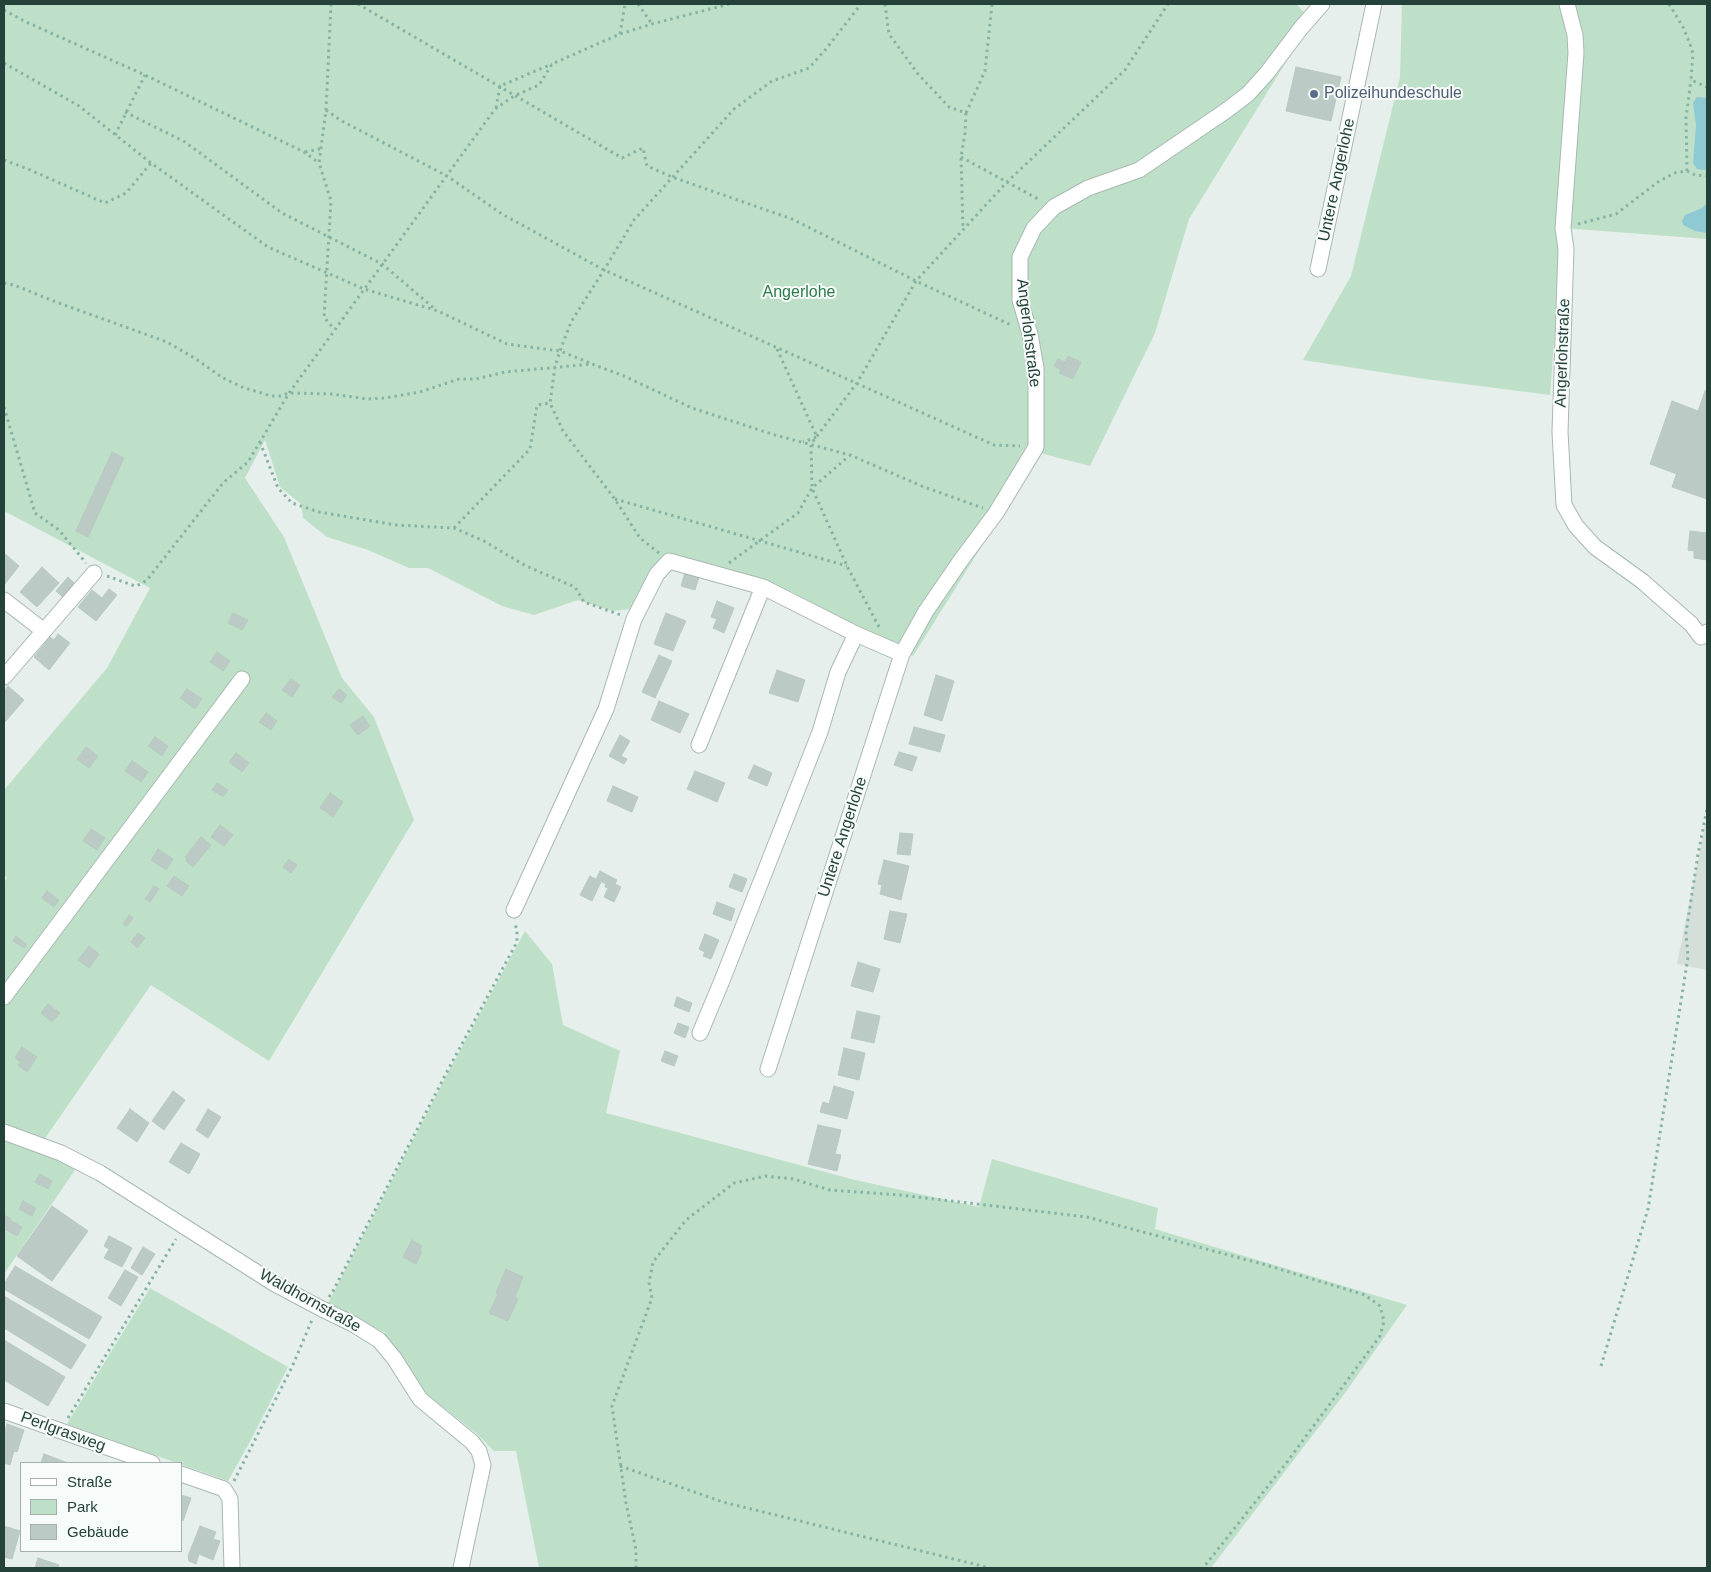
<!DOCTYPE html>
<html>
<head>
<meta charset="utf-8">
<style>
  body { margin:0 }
  #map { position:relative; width:1711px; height:1572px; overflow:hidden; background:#e6efeb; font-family:Arial,sans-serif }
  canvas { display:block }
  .frame { position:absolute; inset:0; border:5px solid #24423a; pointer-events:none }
  .legend { position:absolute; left:20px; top:1462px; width:162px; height:90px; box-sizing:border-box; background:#f7fbf9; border:1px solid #a3b1ad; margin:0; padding:6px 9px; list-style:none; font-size:15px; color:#24423a }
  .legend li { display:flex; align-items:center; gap:10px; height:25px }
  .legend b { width:25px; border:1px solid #a3b1ad }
</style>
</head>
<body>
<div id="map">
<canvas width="1711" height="1572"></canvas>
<div class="frame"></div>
<ul class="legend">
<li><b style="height:6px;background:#fff"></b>Straße</li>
<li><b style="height:14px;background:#bfe0c8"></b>Park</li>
<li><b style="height:14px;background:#bbcac4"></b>Gebäude</li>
</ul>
</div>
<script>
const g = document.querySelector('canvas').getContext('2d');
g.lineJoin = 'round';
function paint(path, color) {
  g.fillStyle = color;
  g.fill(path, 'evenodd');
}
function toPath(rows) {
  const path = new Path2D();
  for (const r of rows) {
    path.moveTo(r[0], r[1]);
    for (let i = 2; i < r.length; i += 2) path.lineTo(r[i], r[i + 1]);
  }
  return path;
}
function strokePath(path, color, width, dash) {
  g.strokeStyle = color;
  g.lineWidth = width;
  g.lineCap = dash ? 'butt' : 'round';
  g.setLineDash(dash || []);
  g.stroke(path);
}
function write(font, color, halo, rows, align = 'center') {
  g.font = font + ' Arial,sans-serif';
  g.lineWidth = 4;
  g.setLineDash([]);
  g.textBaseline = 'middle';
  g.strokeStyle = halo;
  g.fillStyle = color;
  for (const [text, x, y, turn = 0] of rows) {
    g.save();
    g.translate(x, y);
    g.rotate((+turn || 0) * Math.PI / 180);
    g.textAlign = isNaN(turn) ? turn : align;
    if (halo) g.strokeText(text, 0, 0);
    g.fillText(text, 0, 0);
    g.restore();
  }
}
paint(toPath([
  [1707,816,1707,970,1677,964]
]), '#d4dfda');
paint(toPath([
  [4,4,1296,4,1306,14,1282,49,1291,54,1189,219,1155,333,1090,466,1040,453,913,656,792,592,666,557,630,609,612,611,578,600,534,615,502,606,428,568,409,568,368,550,327,537,303,518,301,504,280,487,265,440,245,478,284,537,342,678,374,717,414,820,269,1061,151,985,37,1150,77,1167,4,1274,4,882,7,878,4,875,4,790,107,668,150,588,4,511],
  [1402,4,1707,4,1707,239,1563,228,1550,395,1425,379,1303,360,1351,276,1400,77],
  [525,931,552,964,563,1025,620,1051,606,1113,855,1180,979,1207,992,1159,1158,1208,1155,1229,1407,1305,1345,1393,1211,1568,539,1568,516,1451,494,1451,476,1433,419,1388,412,1373,384,1332,327,1305,451,1067],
  [150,1288,288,1367,252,1438,228,1481,67,1424]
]), '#bfe0c8');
paint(toPath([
  [1697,97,1707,98,1707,169,1705,170,1697,169,1693,163,1696,125,1693,103],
  [1707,203,1707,233,1695,231,1683,225,1682,221,1685,215,1702,208]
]), '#8ec9d4');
const building = toPath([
  [1296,67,1341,77,1331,121,1286,111,1296,67],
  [1068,356,1081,362,1073,379,1059,373,1068,356],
  [1058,359,1065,362,1061,370,1054,366,1058,359],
  [1705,391,1707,391,1707,499,1672,487,1705,391],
  [1672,401,1698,411,1677,474,1650,464,1672,401],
  [112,452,124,458,88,537,76,531,112,452],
  [1690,531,1707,533,1707,560,1694,558,1694,551,1688,550,1690,531],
  [4,553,19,566,4,585,4,553],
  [42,567,59,583,37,607,20,592,42,567],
  [685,573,699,577,695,590,681,586,685,573],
  [68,577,78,587,66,600,56,591,68,577],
  [109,589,117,595,96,621,78,607,92,590,102,598,109,589],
  [717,601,734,608,724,633,713,628,717,619,711,617,717,601],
  [233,613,248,620,242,630,228,623,233,613],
  [666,613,686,621,679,636,660,628,666,613],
  [660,628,679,636,673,651,654,644,660,628],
  [58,634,70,643,49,670,34,657,50,637,54,640,58,634],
  [217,652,230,661,223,671,210,662,217,652],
  [659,655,672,661,655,698,642,692,659,655],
  [777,670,805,680,798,702,769,693,777,670],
  [936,675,954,681,942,721,924,715,936,675],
  [291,679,300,685,292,697,282,690,291,679],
  [8,686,24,700,5,722,4,721,4,691,8,686],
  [187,689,202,699,195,709,180,698,187,689],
  [339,689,347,695,341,703,332,697,339,689],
  [659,701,689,714,680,733,651,720,659,701],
  [266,713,277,721,271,730,259,722,266,713],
  [363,716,370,726,358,735,350,725,363,716],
  [914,727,945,735,940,752,909,744,914,727],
  [620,735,630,741,621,756,627,759,624,764,609,756,620,735],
  [155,737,168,746,162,756,148,746,155,737],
  [86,747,98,756,89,768,77,759,86,747],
  [899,752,917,757,912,771,894,765,899,752],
  [236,753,249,763,242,772,229,762,236,753],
  [132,761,148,772,141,782,125,771,132,761],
  [754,765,772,773,767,786,748,778,754,765],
  [695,771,725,783,717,802,687,789,695,771],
  [217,783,228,790,223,797,212,790,217,783],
  [613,786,638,797,632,812,607,801,613,786],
  [330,793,343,802,333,817,320,808,330,793],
  [220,825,233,835,224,846,211,837,220,825],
  [91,829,105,838,97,850,83,841,91,829],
  [900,833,913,834,910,855,897,854,900,833],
  [201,837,211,845,193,867,186,861,187,859,185,857,201,837],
  [158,849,173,859,166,870,151,860,158,849],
  [289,859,297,865,291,873,283,867,289,859],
  [884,860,909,866,901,900,880,894,882,885,878,884,884,860],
  [600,871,617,880,615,884,621,887,614,902,604,897,608,888,605,887,606,884,596,879,600,871],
  [734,874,747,879,742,892,729,887,734,874],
  [174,876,189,886,182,896,167,886,174,876],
  [590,876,601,882,592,901,580,895,590,876],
  [154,886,159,889,150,902,145,899,154,886],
  [47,891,59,900,54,907,42,898,47,891],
  [717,902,735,909,731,921,713,914,717,902],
  [890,911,907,914,900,943,884,939,890,911],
  [129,915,133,918,127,926,123,924,129,915],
  [138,933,145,938,137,948,131,942,138,933],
  [705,934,719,940,711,959,703,956,705,952,699,949,705,934],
  [16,936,26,944,24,948,13,941,16,936],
  [89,946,99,954,89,968,78,960,89,946],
  [858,962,880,969,873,992,851,986,858,962],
  [677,997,692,1003,689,1012,674,1006,677,997],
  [48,1004,60,1013,52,1022,41,1013,48,1004],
  [857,1011,880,1016,874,1043,851,1038,857,1011],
  [678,1023,689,1027,685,1038,674,1033,678,1023],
  [22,1047,37,1057,27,1072,18,1065,21,1062,15,1058,22,1047],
  [844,1048,865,1053,859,1080,838,1075,844,1048],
  [665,1051,678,1056,674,1066,661,1061,665,1051],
  [834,1086,854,1092,847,1119,820,1112,823,1102,829,1104,834,1086],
  [173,1091,185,1100,164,1130,152,1121,173,1091],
  [130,1109,149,1123,137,1142,117,1128,130,1109],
  [208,1109,221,1117,208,1138,196,1130,208,1109],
  [818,1125,841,1130,835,1154,841,1155,837,1171,808,1164,818,1125],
  [181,1143,200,1154,189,1174,169,1162,181,1143],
  [40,1174,52,1181,48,1189,35,1182,40,1174],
  [23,1201,36,1208,32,1216,19,1209,23,1201],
  [52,1206,88,1231,52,1281,17,1256,52,1206],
  [4,1215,11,1219,10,1220,22,1227,17,1236,5,1229,4,1230,4,1215],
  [109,1236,115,1239,109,1249,104,1246,109,1236],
  [115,1239,132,1248,122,1267,104,1258,115,1239],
  [412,1240,422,1246,420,1250,422,1252,416,1264,403,1257,412,1240],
  [143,1247,155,1254,142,1275,131,1268,143,1247],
  [15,1266,102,1317,89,1339,4,1289,4,1284,15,1266],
  [506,1269,523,1277,515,1297,518,1299,508,1321,489,1313,498,1294,496,1293,506,1269],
  [125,1270,138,1277,121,1306,108,1298,125,1270],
  [4,1296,86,1345,71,1369,4,1328,4,1296],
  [4,1340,65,1377,48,1406,4,1380,4,1340],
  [7,1424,24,1430,17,1452,14,1451,10,1465,4,1463,4,1435,7,1424],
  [44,1454,68,1463,41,1463,44,1454],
  [181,1495,191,1498,183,1521,181,1520,181,1495],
  [4,1526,20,1531,12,1559,4,1557,4,1526],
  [200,1526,216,1532,213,1539,220,1541,213,1560,199,1554,196,1564,189,1561,188,1556,200,1526],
  [38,1558,59,1565,58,1568,35,1568,38,1558]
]);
paint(building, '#bbcac4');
strokePath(building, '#b8c9c2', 1);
const minor = toPath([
  [1567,4,1575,35,1576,53,1563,228,1566,249,1560,432,1564,505,1576,526,1595,547,1642,581,1691,624,1701,637,1707,632],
  [1318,269,1374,4],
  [4,600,44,631],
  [4,677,94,573],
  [699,745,763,587],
  [514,910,606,709,634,619,657,574,669,561,763,587,856,634,902,654],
  [4,997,242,679],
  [700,1033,721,983,820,732,838,672,856,634],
  [768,1069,902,654,926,611,961,560,996,513,1036,447,1036,368,1030,334,1020,300,1020,257,1034,228,1054,207,1088,188,1139,170,1227,110,1248,94,1267,73,1301,28,1322,4],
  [4,1132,61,1153,100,1173,275,1284,320,1308,353,1324,379,1340,394,1358,420,1399,472,1442,479,1451,483,1465,461,1568],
  [4,1411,152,1463],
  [181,1474,224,1489,230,1499,232,1568]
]);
strokePath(minor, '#a8b8b2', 17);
strokePath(toPath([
  [331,4,326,110,319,163,331,201,324,317,334,329],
  [358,4,622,158,643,148,647,166,672,177,792,219,916,281,1011,325],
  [638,4,652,24],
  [885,4,889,34,918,74,949,107,966,113,965,133,961,157,963,229],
  [1669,4,1683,27,1690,44,1693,54,1691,80,1707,87],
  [4,10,24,21,145,75,304,152,319,163],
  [620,34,625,4],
  [4,63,79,106,151,163,268,247,364,289,438,311,507,344,560,351,590,363],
  [496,108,500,86,552,64],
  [326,110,340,120,447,176,502,214,604,270,994,445,1020,446],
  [125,112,185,142,282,213,382,264,436,310],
  [966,113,985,71,992,4],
  [115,135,145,75],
  [305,152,320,149],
  [961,157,1040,200],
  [4,160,28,169,105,203,126,193,151,163],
  [1687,171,1686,118,1691,80],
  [1578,224,1616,214,1658,182,1674,173,1687,171,1695,175,1707,176],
  [4,283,14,285,56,302,167,342,196,359,223,378,242,387,271,396,280,396,289,393,332,394,367,399,385,398,420,392,459,379,476,379,505,372,592,364,624,376,692,408,775,435,850,455,924,487,983,508],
  [777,349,817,437,803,442],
  [4,407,35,513,59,530,86,563],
  [260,442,278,488,292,503,319,512,396,525,454,528,484,541,526,566,575,587,584,602,621,615],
  [615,499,847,566],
  [454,528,530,449,537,405,550,403],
  [659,553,640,538,614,498,563,431,550,403,555,367,560,351,571,322,604,270,634,220,734,109,772,81,809,68,826,49,861,4],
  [729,563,798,513,812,488,849,456],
  [107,576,135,586,141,584,147,580,223,483,248,462,289,393,495,109,514,96,539,85,552,64,620,34,652,24,729,4],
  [879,627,847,566,812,488,811,444,857,383,916,281,1006,183,1125,70,1168,4],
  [329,1297,333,1291,450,1066,517,942,517,929,514,923],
  [1601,1366,1648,1209,1688,957,1686,933,1698,854,1707,809],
  [68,1418,176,1239],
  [620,1466,723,1502,990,1568],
  [234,1481,292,1367,312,1320],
  [636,1568,636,1550,626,1503,612,1406,652,1298,649,1283,653,1262,686,1220,734,1183,765,1176,793,1179,830,1190,900,1195,1087,1217,1266,1265,1365,1295,1380,1306,1384,1321,1380,1336,1287,1462,1203,1568]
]), '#86b3a5', 3, [2.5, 4]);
strokePath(minor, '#fff', 15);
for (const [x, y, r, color] of [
  [1314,94,5,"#5c6f8a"]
]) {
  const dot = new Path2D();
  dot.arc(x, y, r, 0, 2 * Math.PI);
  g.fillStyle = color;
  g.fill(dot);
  strokePath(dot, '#f7fbf9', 2);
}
write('16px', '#4e5e75', '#f7fbf9', [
  ["Polizeihundeschule",1324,94]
], 'left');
write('16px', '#24423a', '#f7fbf9', [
  ["Untere Angerlohe",1337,180,-78],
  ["Angerlohstraße",1028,333,83],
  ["Angerlohstraße",1563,353,-88],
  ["Untere Angerlohe",843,837,-72],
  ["Waldhornstraße",310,1301,29],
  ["Perlgrasweg",63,1432,20]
]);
write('16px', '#2d7a4b', '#f7fbf9', [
  ["Angerlohe",799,293]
]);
</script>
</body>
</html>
